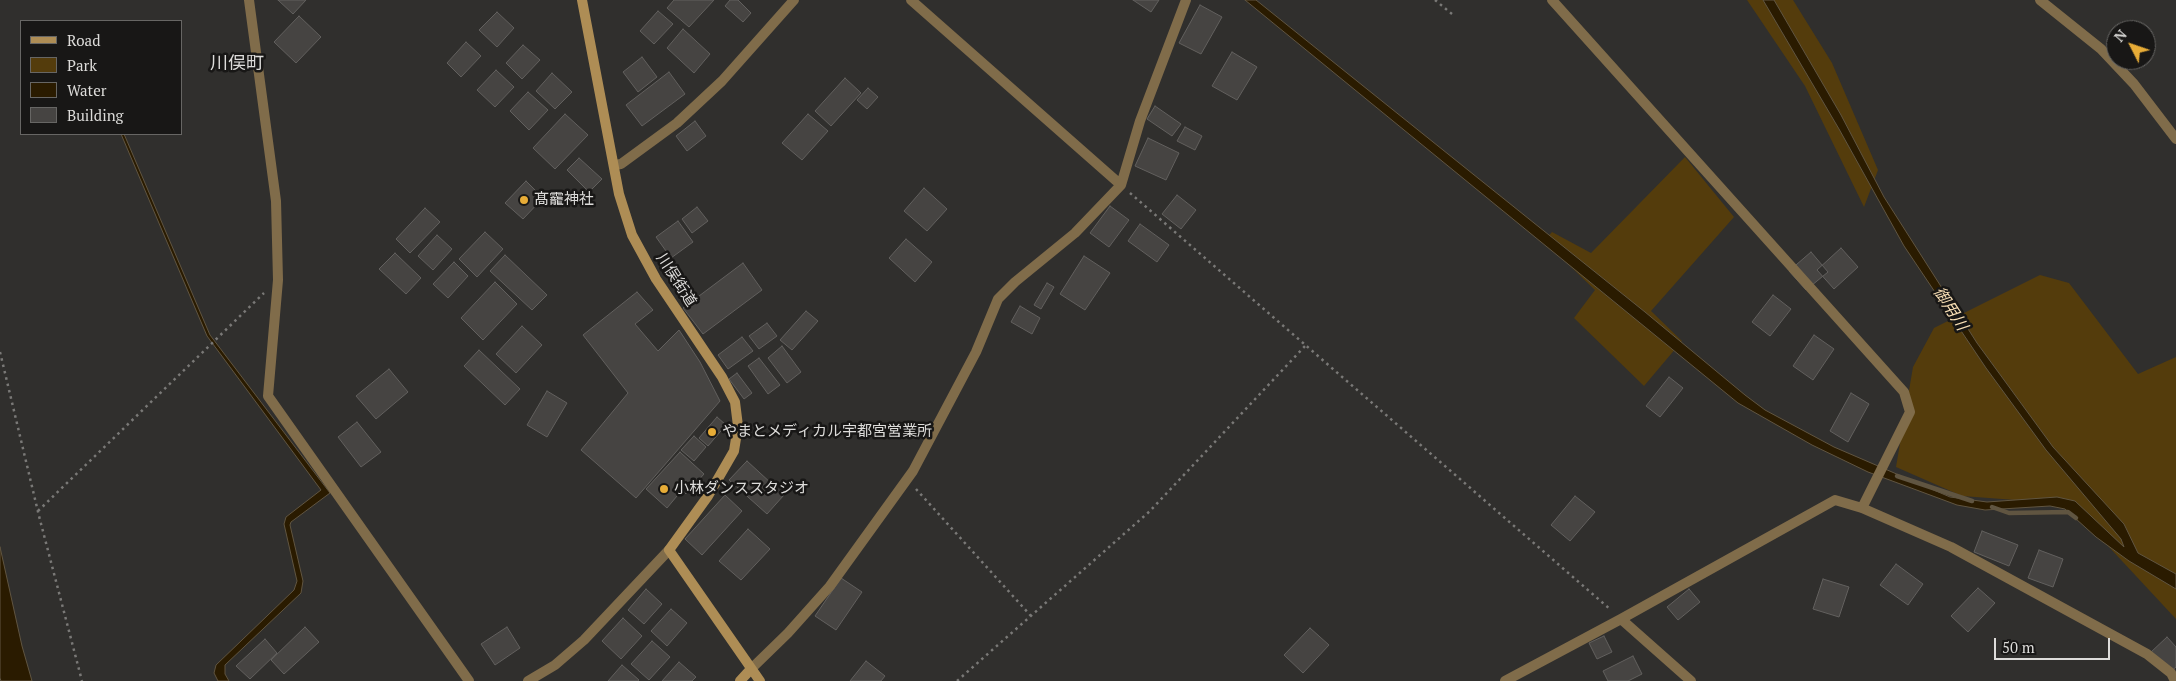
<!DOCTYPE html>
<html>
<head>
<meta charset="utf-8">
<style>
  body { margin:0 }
  #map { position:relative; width:2176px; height:681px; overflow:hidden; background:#302f2d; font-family:"PT Serif",serif }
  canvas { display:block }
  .legend { position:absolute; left:20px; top:20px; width:162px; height:115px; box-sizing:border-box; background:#181716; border:1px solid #676664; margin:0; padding:6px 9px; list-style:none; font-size:15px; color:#dddcda }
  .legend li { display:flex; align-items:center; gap:10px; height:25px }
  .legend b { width:25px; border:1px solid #676664 }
  .north { position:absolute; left:2106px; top:20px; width:50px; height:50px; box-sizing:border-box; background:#181716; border:1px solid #676664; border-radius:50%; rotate:311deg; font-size:14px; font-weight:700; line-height:20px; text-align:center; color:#dddcda }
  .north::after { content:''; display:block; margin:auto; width:18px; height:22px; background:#e7ac37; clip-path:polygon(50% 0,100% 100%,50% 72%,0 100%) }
  .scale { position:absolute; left:1994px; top:638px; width:116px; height:22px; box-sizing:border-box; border:2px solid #dddcda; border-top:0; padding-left:6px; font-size:15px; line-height:18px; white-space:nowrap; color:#dddcda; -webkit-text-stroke:4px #181716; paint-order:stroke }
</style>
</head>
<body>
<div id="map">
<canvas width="2176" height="681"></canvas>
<ul class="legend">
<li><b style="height:6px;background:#ae8d55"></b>Road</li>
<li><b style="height:14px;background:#543c0c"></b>Park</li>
<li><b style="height:14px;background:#2a1b00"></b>Water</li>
<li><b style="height:14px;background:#464442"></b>Building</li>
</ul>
<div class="north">N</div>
<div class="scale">50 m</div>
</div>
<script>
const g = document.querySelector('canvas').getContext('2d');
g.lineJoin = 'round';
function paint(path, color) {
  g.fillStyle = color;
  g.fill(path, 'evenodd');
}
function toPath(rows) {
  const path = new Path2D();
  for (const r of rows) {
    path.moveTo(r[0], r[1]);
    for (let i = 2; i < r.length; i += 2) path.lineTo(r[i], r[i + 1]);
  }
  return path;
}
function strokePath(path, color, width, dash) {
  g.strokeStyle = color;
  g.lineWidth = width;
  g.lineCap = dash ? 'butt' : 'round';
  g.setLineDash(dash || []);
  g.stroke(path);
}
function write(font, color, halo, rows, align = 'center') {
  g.font = font + ' "PT Serif","Noto Sans JP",serif';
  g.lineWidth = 5;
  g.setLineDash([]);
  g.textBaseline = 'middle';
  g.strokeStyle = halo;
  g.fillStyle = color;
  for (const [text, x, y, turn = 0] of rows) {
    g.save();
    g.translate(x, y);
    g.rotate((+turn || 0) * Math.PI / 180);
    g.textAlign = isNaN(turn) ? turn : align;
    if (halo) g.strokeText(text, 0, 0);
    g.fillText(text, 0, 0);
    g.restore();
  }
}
paint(toPath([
  [1747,0,1793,0,1832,63,1878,170,1864,207,1805,86],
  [1685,157,1734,217,1651,311,1682,341,1644,386,1574,318,1595,290,1544,241,1552,232,1591,253],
  [2040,275,2069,283,2138,374,2176,357,2176,619,2069,504,1962,496,1896,467,1913,367,1934,328]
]), '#543c0c');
const water = toPath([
  [1245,0,1256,0,1645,312,1745,395,1765,410,1834,447,1950,497,1987,502,2057,497,2075,501,2124,547,2121,539,2046,450,1986,368,1904,246,1839,129,1763,0,1774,0,1841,115,1884,197,1977,343,2053,447,2124,524,2138,553,2176,574,2176,589,2129,561,2096,537,2065,509,2050,506,1985,510,1957,505,1868,472,1812,445,1738,403,1245,0],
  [121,134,124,134,210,335,330,493,291,522,290,525,303,581,301,593,225,665,225,674,229,681,218,681,214,673,216,665,294,590,297,581,284,524,286,517,321,490,207,336,121,134],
  [0,547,22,646,32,681,1,681,0,678,0,547]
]);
paint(water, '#2a1b00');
strokePath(water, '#605541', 1);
strokePath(toPath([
  [1897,476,1972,501],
  [1992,507,2009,513,2068,512,2076,518]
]), '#605541', 4.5);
const building = toPath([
  [278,0,306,0,293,14,278,0],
  [674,0,714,0,689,27,667,8,674,0],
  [730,0,738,0,751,13,743,22,725,6,730,0],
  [1133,0,1159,0,1151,12,1133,0],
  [1200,5,1222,17,1201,54,1179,43,1200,5],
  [658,11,673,24,654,44,640,31,658,11],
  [497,12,514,28,497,47,479,30,497,12],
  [299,16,321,37,296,63,274,42,299,16],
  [683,29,710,54,694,73,667,48,683,29],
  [466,42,481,56,461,77,447,63,466,42],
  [523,45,540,60,522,79,506,63,523,45],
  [1232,52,1257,67,1237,100,1212,86,1232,52],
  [642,57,657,77,638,92,623,72,642,57],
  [496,70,514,87,495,107,477,90,496,70],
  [669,72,685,94,642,126,626,105,669,72],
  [552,73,572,92,555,109,536,91,552,73],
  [845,78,861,93,831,126,815,111,845,78],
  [868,88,878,97,867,109,857,100,868,88],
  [528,92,548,110,529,130,510,111,528,92],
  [1155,106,1181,124,1172,136,1147,119,1155,106],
  [565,114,588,135,555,169,533,148,565,114],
  [808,114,828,131,802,160,782,143,808,114],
  [695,121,706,136,687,151,676,136,695,121],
  [1185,127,1202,136,1195,150,1177,141,1185,127],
  [1148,138,1179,153,1166,180,1135,166,1148,138],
  [579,158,602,179,589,192,567,170,579,158],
  [526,181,543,198,523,219,505,203,526,181],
  [924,188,947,209,927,231,904,211,924,188],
  [1177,195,1196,210,1181,229,1162,214,1177,195],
  [1110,206,1129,220,1109,247,1090,233,1110,206],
  [697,207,708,221,692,233,682,219,697,207],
  [425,208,440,222,410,253,396,239,425,208],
  [678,221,693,242,671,258,656,237,678,221],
  [1140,224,1169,245,1157,262,1128,241,1140,224],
  [485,232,503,249,477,277,459,259,485,232],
  [437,235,452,249,433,270,418,256,437,235],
  [906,239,932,262,915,282,889,258,906,239],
  [1841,248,1858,267,1834,289,1817,270,1841,248],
  [1811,252,1828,272,1806,290,1789,271,1811,252],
  [395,253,421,278,406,294,379,269,395,253],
  [505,255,547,295,532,310,490,271,505,255],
  [1084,256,1110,273,1085,310,1060,294,1084,256],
  [454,262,468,276,448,298,433,284,454,262],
  [743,263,762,290,703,334,683,308,743,263],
  [495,282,517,304,483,340,461,318,495,282],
  [1047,283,1054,287,1041,309,1034,305,1047,283],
  [637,292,653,310,635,324,658,351,679,330,700,362,720,401,636,498,581,450,628,393,583,335,637,292],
  [1773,295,1791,309,1770,336,1752,322,1773,295],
  [1020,306,1040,318,1032,334,1011,322,1020,306],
  [806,311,818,321,792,350,780,340,806,311],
  [767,323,777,336,759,349,749,336,767,323],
  [522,326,542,345,516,373,496,354,522,326],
  [1814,335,1834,349,1813,380,1793,366,1814,335],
  [742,337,753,351,728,369,718,355,742,337],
  [782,346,801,372,787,383,768,358,782,346],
  [479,350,520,389,505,405,464,366,479,350],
  [759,358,780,385,768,394,748,366,759,358],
  [389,369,408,392,376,419,356,396,389,369],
  [737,373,752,393,744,399,729,379,737,373],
  [1669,377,1683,388,1660,417,1646,406,1669,377],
  [547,391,567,403,547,437,527,425,547,391],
  [1851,393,1869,404,1848,442,1830,431,1851,393],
  [717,417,726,425,708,446,699,438,717,417],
  [357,422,381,452,361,467,338,437,357,422],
  [694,436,706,447,694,461,681,450,694,436],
  [680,452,704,474,686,494,682,490,667,508,646,489,680,452],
  [747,461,784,495,767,514,729,480,747,461],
  [725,495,742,511,702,555,685,539,725,495],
  [1575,496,1595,512,1570,541,1551,525,1575,496],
  [748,529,770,549,741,580,719,561,748,529],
  [1982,531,2018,545,2009,566,1974,552,1982,531],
  [2039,550,2063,559,2053,587,2028,578,2039,550],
  [1896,564,1923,584,1908,605,1880,585,1896,564],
  [841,578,862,592,836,630,815,616,841,578],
  [1823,579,1849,587,1839,617,1813,609,1823,579],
  [1978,588,1995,603,1968,632,1951,616,1978,588],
  [646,589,662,604,644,624,628,610,646,589],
  [1689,589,1700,602,1678,620,1667,607,1689,589],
  [671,609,687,623,667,646,651,631,671,609],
  [623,618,642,636,621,659,602,641,623,618],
  [305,627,319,642,284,674,271,660,305,627],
  [507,627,520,648,495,665,481,644,507,627],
  [1310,628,1329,645,1303,673,1284,655,1310,628],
  [1604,636,1612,652,1597,659,1589,643,1604,636],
  [2167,637,2176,647,2176,667,2169,673,2150,653,2167,637],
  [265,639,277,653,250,679,236,666,265,639],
  [652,641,670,657,649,680,631,664,652,641],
  [1633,656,1642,674,1628,681,1608,681,1603,671,1633,656],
  [866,661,885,676,881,681,850,681,866,661],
  [679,662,696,677,692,681,662,681,679,662],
  [622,665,639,680,638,681,608,681,622,665]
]);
paint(building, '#464442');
strokePath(building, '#62605e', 1);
strokePath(toPath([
  [1435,0,1452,14],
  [1130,193,1611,610],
  [0,352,39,516,82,681],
  [916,489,1031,616],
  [38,511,264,293],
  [957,681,1150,511,1305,346]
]), '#7a7977', 2.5, [2.5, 4]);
strokePath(toPath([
  [249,0,276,201,278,280,268,396,469,681],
  [911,0,1121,185],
  [1552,0,1904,392,1910,412,1862,508],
  [2040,0,2101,49,2134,84,2176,139],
  [614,165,621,164,677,123,722,81,794,0],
  [1621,619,1691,681],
  [751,669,788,633,830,586,913,471,976,352,998,299,1015,282,1075,233,1121,185,1140,121,1186,0],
  [528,681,555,665,584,640,669,550],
  [1505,681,1621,619,1835,500,1862,508,1951,547,2147,654,2171,673,2175,681]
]), '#806c4a', 10);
strokePath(toPath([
  [582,0,619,194,632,235,656,279,722,377,735,402,738,426,734,451,708,496,669,550,760,681],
  [740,681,751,669]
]), '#ae8d55', 10);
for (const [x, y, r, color] of [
  [524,200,5,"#e7ac37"],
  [712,432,5,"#e7ac37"],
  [664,489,5,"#e7ac37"]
]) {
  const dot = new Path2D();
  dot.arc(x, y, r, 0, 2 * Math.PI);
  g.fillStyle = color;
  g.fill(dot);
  strokePath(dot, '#181716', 2);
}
write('15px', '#dddcda', '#181716', [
  ["髙靇神社",534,200],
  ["やまとメディカル宇都宮営業所",722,432],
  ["小林ダンススタジオ",674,489]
], 'left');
write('15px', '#dddcda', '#181716', [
  ["川俣街道",676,280,57]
]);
write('italic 16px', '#fae1b7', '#181716', [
  ["御用川",1950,309,57]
]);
write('18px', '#dddcda', '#181716', [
  ["川俣町",237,64]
]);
</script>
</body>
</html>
